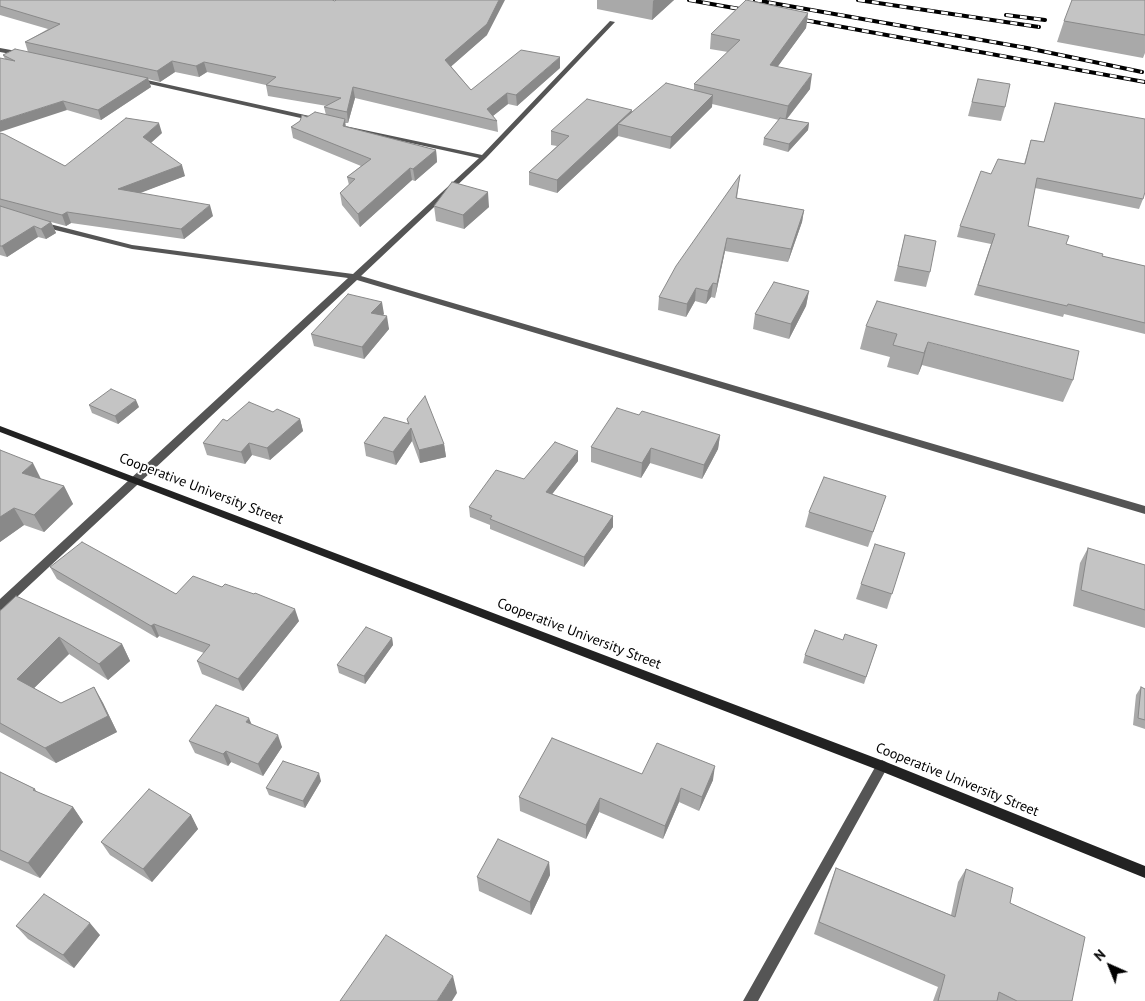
<!DOCTYPE html>
<html>
<head>
<meta charset="utf-8">
<style>
  body { margin:0 }
  #map { position:relative; width:1145px; height:1001px; overflow:hidden; background:#fff; font-family:"PT Sans",sans-serif }
  canvas { display:block }
  .north { position:absolute; left:1085px; top:941px; width:50px; height:50px; -webkit-text-stroke:4px #fff; paint-order:stroke; rotate:316deg; font-size:14px; font-weight:700; line-height:20px; text-align:center; color:#000 }
  .north::after { content:''; display:block; margin:auto; width:18px; height:22px; background:#000; clip-path:polygon(50% 0,100% 100%,50% 72%,0 100%) }
</style>
</head>
<body>
<div id="map">
<canvas width="1145" height="1001"></canvas>
<div class="north">N</div>
</div>
<script>
const g = document.querySelector('canvas').getContext('2d');
g.lineJoin = 'round';
function toPath(rows) {
  const path = new Path2D();
  for (const r of rows) {
    path.moveTo(r[0], r[1]);
    for (let i = 2; i < r.length; i += 2) path.lineTo(r[i], r[i + 1]);
  }
  return path;
}
function paint(path, color) {
  g.fillStyle = color;
  g.fill(path, 'evenodd');
}
function strokePath(path, color, width, dash) {
  g.strokeStyle = color;
  g.lineWidth = width;
  g.lineCap = dash ? 'butt' : 'round';
  g.setLineDash(dash || []);
  g.stroke(path);
}
function write(font, color, halo, rows, align = 'center') {
  g.font = font + ' "PT Sans",sans-serif';
  g.lineWidth = 4;
  g.setLineDash([]);
  g.textBaseline = 'middle';
  g.strokeStyle = halo;
  g.fillStyle = color;
  for (const [text, x, y, turn = 0] of rows) {
    g.save();
    g.translate(x, y);
    g.rotate((+turn || 0) * Math.PI / 180);
    g.textAlign = isNaN(turn) ? turn : align;
    if (halo) g.strokeText(text, 0, 0);
    g.fillText(text, 0, 0);
    g.restore();
  }
}
paint(toPath([
  [610,21,615,22,486,158,361,276,1145,506,1145,514,357,280,4,609,0,610,0,599,348,278,132,249,39,226,39,222,42,222,132,245,353,274,479,158,333,126,331,125,331,123,482,155,610,21],
  [0,48,22,52,25,54,22,56,0,52,0,48],
  [138,78,314,117,317,119,314,121,136,81,136,79,138,78],
  [882,760,886,762,888,766,886,770,758,1001,743,1001,878,762,882,760]
]), '#555');
paint(toPath([
  [0,426,886,762,1145,866,1145,878,878,770,0,432,0,426]
]), '#222');
const rail = toPath([
  [689,0,751,11],
  [755,0,1027,48,1142,72],
  [858,0,1039,27],
  [1006,15,1045,20],
  [793,18,1145,82]
]);
strokePath(rail, '#000', 4);
strokePath(rail, '#fff', 2.5, [7]);
paint(toPath([
  [0,0,487,35,451,66,471,90,560,68,517,106,508,104,493,116,497,121,498,132,355,98,348,123,345,123,346,127,436,150,437,162,415,181,412,180,360,227,342,205,340,193,349,185,347,177,361,166,293,138,291,127,307,117,326,115,324,107,327,106,268,96,266,85,207,72,199,77,175,72,160,82,148,79,151,87,101,120,67,110,5,59,3,55,28,52,25,42,48,29,0,15],
  [597,0,674,0,652,20,597,9],
  [1145,0,1145,53,1143,58,1057,42,1064,21],
  [808,13,806,28,777,67,810,89,787,119,809,123,808,130,788,152,763,145,764,138,779,120,712,104,712,107,670,149,618,136,557,193,529,185,529,172,557,146,551,145,551,131,632,112,694,90,694,84,728,52,710,49,711,34],
  [978,79,1005,107,1001,121,968,116],
  [1055,103,1143,199,1139,209,1035,188,1028,226,1066,244,1102,256,1145,266,1145,334,1064,314,1063,317,974,295,991,244,957,237,960,226,991,174,1024,164,1031,140,1044,142],
  [0,133,65,166,162,133,151,143,185,176,139,193,213,216,184,239,71,223,66,226,51,222,56,233,46,239,38,237,7,257,0,255],
  [740,175,737,198,804,210,802,222,788,262,725,251,715,298,711,297,706,304,695,301,686,317,658,310,659,297],
  [434,206,489,207,464,229,436,221],
  [905,235,930,272,926,287,894,281],
  [809,291,806,306,789,339,753,329,755,314],
  [384,314,383,315,389,329,364,359,314,346,311,334],
  [866,326,1073,380,1063,402,922,365,918,375,887,367,890,357,860,349],
  [89,405,139,407,118,424,92,413],
  [273,412,300,419,303,431,270,460,252,455,245,464,207,455,203,443,227,421],
  [639,415,720,435,718,449,702,479,650,463,641,478,591,462,591,447],
  [407,419,444,444,446,457,420,463,412,441,396,465,366,456,364,443,408,424],
  [0,450,41,479,64,486,73,504,44,532,24,525,0,542],
  [578,461,552,494,613,516,613,527,584,567,490,529,490,525,470,517,469,507,524,479],
  [886,496,868,547,805,527,809,512],
  [1088,548,1145,565,1145,628,1073,606,1080,563],
  [905,553,887,609,856,599,861,584],
  [50,567,176,594,299,621,243,691,202,674,197,661,204,653,159,636,157,638,57,579],
  [0,611,122,644,130,661,108,680,69,654,34,688,61,703,94,687,103,703,117,732,56,763,0,732],
  [392,638,393,645,365,684,339,673,337,665],
  [843,640,877,645,864,684,803,663,805,655],
  [1141,687,1145,689,1145,729,1133,725,1136,695],
  [252,725,282,747,263,776,231,762,228,766,195,753,189,741],
  [0,772,35,789,37,792,73,807,83,822,40,878,0,860],
  [642,774,713,780,699,811,679,802,663,839,599,812,586,839,520,811,519,797],
  [321,781,305,808,269,795,266,788],
  [191,815,198,829,152,882,110,855,101,842],
  [549,862,550,875,531,915,479,891,477,877],
  [836,868,951,915,958,882,966,869,1010,903,1072,1001,933,1001,938,987,814,934,831,881],
  [16,926,100,935,74,968,28,939]
]), '#a9a9a9');
paint(toPath([
  [499,0,505,0,487,35,446,71,445,60],
  [654,0,674,0,652,20,653,1],
  [808,13,806,28,768,80,770,65],
  [560,57,560,68,517,106,516,95],
  [172,61,175,72,160,82,157,71],
  [204,62,207,72,199,77,196,66],
  [812,74,810,89,785,121,788,106],
  [148,78,151,87,101,120,98,110],
  [353,87,355,98,348,123,347,112],
  [507,93,508,104,489,119,487,109],
  [713,95,712,107,670,149,671,137],
  [63,101,67,110,0,132,0,121],
  [632,110,631,123,618,124,618,136,557,193,557,180],
  [345,119,346,131,343,126],
  [159,123,162,133,146,147,143,137],
  [809,123,808,130,788,152,789,144],
  [436,150,437,162,415,181,413,169],
  [182,165,185,176,122,200,118,189],
  [410,168,412,180,360,227,358,214],
  [488,192,489,207,464,229,463,215],
  [210,205,213,216,184,239,181,229],
  [804,210,802,222,788,262,791,249],
  [67,212,71,223,66,226,62,215],
  [51,222,56,233,46,239,41,229],
  [34,226,38,237,7,257,2,246],
  [727,238,725,251,715,298,717,284],
  [713,283,711,297,706,304,708,291],
  [696,288,695,301,686,317,687,304],
  [809,291,806,306,789,339,791,324],
  [382,302,384,314,373,325,371,313],
  [387,316,389,329,364,359,362,347],
  [928,342,922,365,918,375,924,353],
  [136,400,139,407,118,424,115,416],
  [300,419,303,431,270,460,267,448],
  [411,428,412,441,396,465,393,452],
  [720,435,718,449,702,479,704,465],
  [249,443,252,455,245,464,241,452],
  [444,444,446,457,420,463,419,450],
  [651,448,650,463,641,478,642,463],
  [578,451,578,461,546,502,546,492],
  [33,463,42,481,22,473],
  [64,486,73,504,44,532,34,515],
  [14,508,24,525,0,542,0,517],
  [613,516,613,527,584,567,584,557],
  [295,609,299,621,243,691,238,679],
  [154,624,159,636,157,638,151,626],
  [59,637,69,654,27,695,17,679],
  [392,638,393,645,365,684,364,676],
  [122,644,130,661,108,680,99,664],
  [94,687,103,703,117,732,56,763,45,748],
  [249,718,254,730,246,722],
  [278,735,282,747,263,776,258,764],
  [226,751,231,762,228,766,223,754],
  [715,766,713,780,699,811,702,797],
  [319,773,321,781,305,808,303,801],
  [681,788,679,802,663,839,665,826],
  [600,798,599,812,586,839,586,825],
  [73,807,83,822,40,878,28,863],
  [191,815,198,829,152,882,143,869],
  [549,862,550,875,531,915,530,902],
  [90,923,100,935,74,968,63,955],
  [453,976,457,993,452,1001,437,1001]
]), '#898989');
const building = toPath([
  [0,0,332,0,335,1,336,0,499,0,487,24,445,60,471,90,521,50,560,57,516,95,507,93,487,109,497,121,353,87,347,112,324,107,341,98,266,85,276,77,204,62,196,66,172,61,157,71,25,42,60,24,0,6,0,0],
  [746,0,808,13,770,65,812,74,788,106,694,84,740,40,711,34,746,0],
  [1072,0,1145,0,1145,35,1064,21,1072,0],
  [15,49,148,78,98,110,63,101,0,121,0,58,15,61,3,55,15,49],
  [978,79,1010,84,1005,107,972,102,978,79],
  [666,83,713,95,671,137,618,124,666,83],
  [587,99,632,110,557,180,529,172,569,136,551,131,587,99],
  [1055,103,1145,119,1145,192,1143,199,1037,178,1028,226,1069,236,1066,244,1103,254,1102,256,1145,266,1145,323,1068,304,1067,306,978,285,995,234,960,226,981,171,991,174,998,159,1025,164,1031,140,1044,142,1055,103],
  [315,112,345,119,343,126,436,150,413,169,410,168,358,214,340,193,355,179,347,177,371,159,291,127,300,121,302,115,307,117,315,112],
  [126,118,159,123,143,137,182,165,118,189,210,205,181,229,67,212,62,215,0,199,0,133,4,134,65,166,126,118],
  [780,118,809,123,789,144,764,138,780,118],
  [740,175,736,198,804,210,791,249,727,238,717,284,713,283,708,291,696,288,687,304,659,297,676,266,740,175],
  [452,182,488,192,463,215,434,206,452,182],
  [0,206,51,222,41,229,34,226,2,246,0,246,0,206],
  [905,235,936,241,930,272,898,266,905,235],
  [774,282,809,291,791,324,755,314,774,282],
  [348,294,382,302,371,313,387,316,362,347,311,334,348,294],
  [877,301,1079,351,1073,380,928,342,924,353,893,345,897,334,866,326,877,301],
  [111,389,136,400,115,416,89,405,111,389],
  [425,396,444,444,419,450,411,428,393,452,364,443,384,417,409,424,407,419,425,396],
  [249,402,273,412,277,409,300,419,267,448,249,443,241,452,203,443,223,419,227,421,249,402],
  [617,408,639,415,642,411,720,435,704,465,651,448,642,463,591,447,617,408],
  [555,442,578,451,546,492,613,516,584,557,490,519,492,516,469,507,496,470,524,479,555,442],
  [0,450,33,463,22,473,64,486,34,515,14,508,0,517,0,450],
  [824,477,886,496,873,532,809,512,824,477],
  [82,542,176,594,193,576,222,587,225,584,254,594,255,593,295,609,238,679,197,661,210,645,154,624,151,626,50,567,82,542],
  [875,544,905,553,892,594,861,584,875,544],
  [1088,548,1145,565,1145,610,1081,590,1088,548],
  [16,596,122,644,99,664,59,637,17,679,61,703,94,687,108,716,45,748,0,723,0,611,16,596],
  [366,627,392,638,364,676,337,665,366,627],
  [815,630,843,640,845,634,877,645,866,677,805,655,815,630],
  [1141,687,1145,689,1145,720,1138,718,1141,687],
  [216,705,249,718,246,722,278,735,258,764,226,751,223,754,189,741,216,705],
  [552,738,642,774,657,743,715,766,702,797,681,788,665,826,600,798,586,825,519,797,552,738],
  [283,761,319,773,303,801,266,788,283,761],
  [0,772,35,789,33,790,73,807,28,863,0,850,0,772],
  [149,789,191,815,143,869,101,842,149,789],
  [498,839,549,862,530,902,477,877,498,839],
  [836,868,955,917,966,869,1013,888,1010,903,1085,937,1072,1001,1017,1001,999,992,997,1001,938,1001,945,975,819,922,836,868],
  [44,894,90,923,63,955,16,926,44,894],
  [386,935,453,976,437,1001,340,1001,386,935]
]);
paint(building, '#c4c4c4');
strokePath(building, '#898989', 1);
write('14px', '#000', '#fff', [
  ["Cooperative University Street",201,489,21],
  ["Cooperative University Street",579,634,21],
  ["Cooperative University Street",957,780,22]
]);
</script>
</body>
</html>
